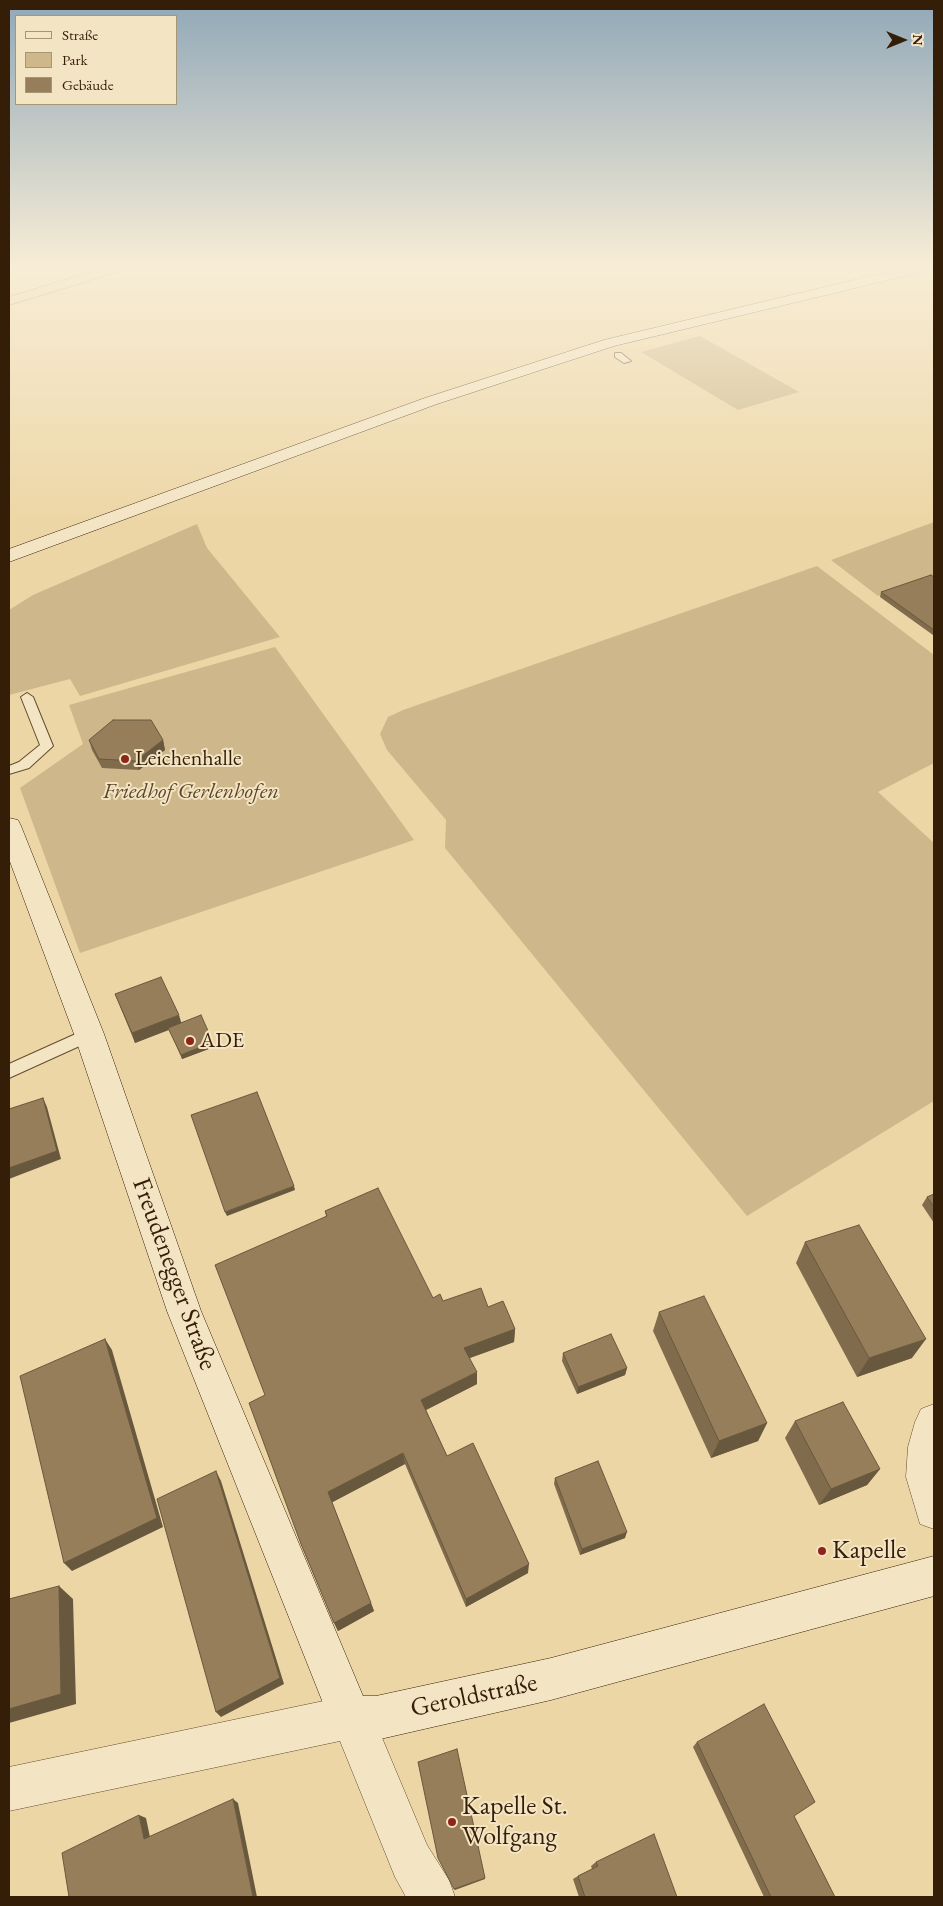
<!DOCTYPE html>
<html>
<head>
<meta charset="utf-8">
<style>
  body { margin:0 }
  #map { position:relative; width:943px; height:1906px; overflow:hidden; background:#edd6a5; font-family:"EB Garamond",serif }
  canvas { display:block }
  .frame { position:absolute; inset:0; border:10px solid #351e07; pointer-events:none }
  .legend { position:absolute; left:15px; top:15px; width:162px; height:90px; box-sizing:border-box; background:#f3e4c4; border:1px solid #a79578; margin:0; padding:6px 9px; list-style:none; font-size:15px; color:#351e07 }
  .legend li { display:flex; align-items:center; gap:10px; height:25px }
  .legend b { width:25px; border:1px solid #a79578 }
  .north { position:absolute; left:878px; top:15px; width:50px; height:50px; -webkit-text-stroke:4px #f3e4c4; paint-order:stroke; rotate:90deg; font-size:14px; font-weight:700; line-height:20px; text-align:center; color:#351e07 }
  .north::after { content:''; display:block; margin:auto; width:18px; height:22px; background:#351e07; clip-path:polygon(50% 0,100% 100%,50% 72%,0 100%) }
</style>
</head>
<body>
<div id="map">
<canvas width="943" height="1906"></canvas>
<div class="frame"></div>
<ul class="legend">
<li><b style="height:6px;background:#f3e4c4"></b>Straße</li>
<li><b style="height:14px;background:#ceb78a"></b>Park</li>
<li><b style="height:14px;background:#957e59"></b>Gebäude</li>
</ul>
<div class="north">N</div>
</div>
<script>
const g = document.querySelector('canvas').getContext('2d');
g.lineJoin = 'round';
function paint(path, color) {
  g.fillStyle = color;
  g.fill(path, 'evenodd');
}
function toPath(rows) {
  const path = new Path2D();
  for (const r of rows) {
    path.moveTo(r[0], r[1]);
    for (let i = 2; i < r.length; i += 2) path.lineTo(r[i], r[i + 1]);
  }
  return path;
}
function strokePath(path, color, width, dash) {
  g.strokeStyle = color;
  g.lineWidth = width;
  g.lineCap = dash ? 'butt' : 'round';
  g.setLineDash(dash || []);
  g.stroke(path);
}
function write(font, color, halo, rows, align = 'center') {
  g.font = font + ' "EB Garamond",serif';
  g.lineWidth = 4;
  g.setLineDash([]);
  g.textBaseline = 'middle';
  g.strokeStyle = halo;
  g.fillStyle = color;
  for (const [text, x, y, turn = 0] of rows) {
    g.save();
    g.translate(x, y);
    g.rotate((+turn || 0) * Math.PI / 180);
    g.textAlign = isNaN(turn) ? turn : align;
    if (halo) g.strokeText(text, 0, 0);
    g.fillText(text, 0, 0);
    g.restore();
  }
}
paint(toPath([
  [700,336,799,392,738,410,641,352],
  [934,522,934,581,930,578,878,596,831,560],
  [197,524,207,548,280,637,80,696,70,679,9,695,9,610,33,595],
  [817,566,934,655,934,763,878,792,934,843,934,1101,747,1216,445,848,446,820,387,750,380,734,388,717,403,710],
  [275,647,414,840,80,953,20,788,83,744,69,705]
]), '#ceb78a');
const lane = toPath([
  [615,353,621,353,631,361,624,363,615,357,615,353],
  [27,693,33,697,53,746,29,768,9,774,9,766,19,762,40,745,21,697,27,693],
  [89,1028,95,1029,97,1034,95,1039,9,1078,9,1064,89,1028]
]);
const street = toPath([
  [934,1404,934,1529,920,1524,906,1477,908,1447,915,1422,921,1409,934,1404],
  [352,1695,367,1702,427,1845,449,1880,455,1897,406,1897,395,1877,340,1741,9,1811,9,1767,352,1695]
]);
const secondary = toPath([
  [925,263,934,263,934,269,614,346,437,404,9,562,9,549,425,398,604,340,925,263],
  [9,818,18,820,21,826,104,1034,201,1311,363,1696,376,1696,551,1658,934,1556,934,1596,551,1700,376,1740,352,1739,337,1732,325,1708,167,1311,74,1034,9,859,9,818]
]);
const highway = toPath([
  [119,263,140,263,138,266,9,305,9,297,119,263]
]);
strokePath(lane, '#634c2e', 2);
strokePath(street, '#634c2e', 1);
strokePath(secondary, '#351e07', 1);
strokePath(highway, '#351e07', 1);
paint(lane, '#f3e4c4');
paint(street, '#f3e4c4');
paint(secondary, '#f3e4c4');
paint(highway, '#edd6a5');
paint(toPath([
  [934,577,934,634,933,635,880,597,881,592],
  [89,740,163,740,165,750,139,770,102,768,92,750],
  [115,994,181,1023,214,1047,182,1059,169,1029,135,1043],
  [934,1194,934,1223,922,1205,927,1197],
  [325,1211,433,1298,443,1301,488,1307,515,1329,514,1342,470,1358,477,1384,426,1410,447,1456,528,1573,466,1607,405,1464,332,1502,374,1611,338,1631,301,1544,265,1395,326,1216],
  [805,1242,912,1358,857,1377,796,1263],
  [659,1312,767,1423,758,1441,711,1458,653,1331],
  [563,1353,627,1368,625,1375,577,1394,562,1361],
  [795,1421,880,1469,867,1485,819,1505,785,1438],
  [555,1478,625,1538,580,1555,554,1484],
  [697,1742,794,1816,835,1897,764,1897,693,1747],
  [596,1862,677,1897,579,1897,573,1879,578,1876,592,1869,591,1866]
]), '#806c4d');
paint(toPath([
  [163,740,165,750,139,770,136,761],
  [179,1015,182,1025,135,1043,132,1033],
  [213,1042,214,1047,182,1059,181,1055],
  [43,1098,47,1107,61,1159,9,1179,9,1168],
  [294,1186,295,1190,227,1216,225,1212],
  [515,1329,514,1342,464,1360,464,1348],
  [105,1339,112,1350,163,1527,72,1571,64,1563],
  [926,1339,912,1358,857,1377,869,1358],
  [627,1368,625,1375,577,1394,578,1387],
  [477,1372,477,1384,422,1412,421,1400],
  [767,1423,758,1441,711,1458,719,1441],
  [403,1453,405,1464,331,1503,328,1492],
  [880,1469,867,1485,819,1505,831,1489],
  [216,1471,221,1481,284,1684,221,1717,216,1712],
  [627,1532,625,1538,580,1555,582,1549],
  [529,1564,528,1573,466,1607,466,1599],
  [59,1586,73,1599,76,1704,9,1723,9,1709],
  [371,1603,374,1611,338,1631,334,1623],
  [233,1799,238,1803,257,1897,253,1897],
  [139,1815,146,1818,151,1842,144,1839],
  [485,1878,485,1879,455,1890,454,1889]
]), '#68583e');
const building = toPath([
  [931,575,934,577,934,630,881,592,931,575],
  [113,720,151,720,163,740,136,761,99,759,89,740,113,720],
  [161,977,179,1015,132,1033,115,994,161,977],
  [201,1015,213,1042,181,1055,168,1028,201,1015],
  [257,1092,294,1186,225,1212,191,1115,257,1092],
  [43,1098,57,1151,9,1168,9,1109,43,1098],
  [378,1188,433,1298,440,1294,443,1301,481,1288,488,1307,503,1301,515,1329,464,1348,477,1372,421,1400,447,1456,473,1443,529,1564,466,1599,403,1453,328,1492,371,1603,334,1623,301,1544,249,1403,265,1395,215,1265,327,1216,325,1211,378,1188],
  [934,1194,934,1207,927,1197,934,1194],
  [859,1225,926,1339,869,1358,805,1242,859,1225],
  [704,1296,767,1423,719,1441,659,1312,704,1296],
  [611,1334,627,1368,578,1387,563,1353,611,1334],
  [105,1339,157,1518,64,1563,20,1376,105,1339],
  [843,1402,880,1469,831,1489,795,1421,843,1402],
  [598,1461,627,1532,582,1549,555,1478,598,1461],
  [216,1471,280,1678,216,1712,157,1499,216,1471],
  [59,1586,61,1694,9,1709,9,1599,59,1586],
  [764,1704,815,1802,794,1816,835,1897,771,1897,697,1742,764,1704],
  [457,1749,485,1878,454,1889,438,1858,418,1762,457,1749],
  [233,1799,253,1897,69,1897,62,1853,139,1815,144,1839,233,1799],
  [654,1834,677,1897,585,1897,578,1876,598,1866,596,1862,654,1834]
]);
paint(building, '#957e59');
strokePath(building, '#68583e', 1);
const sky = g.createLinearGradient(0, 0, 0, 530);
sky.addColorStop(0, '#91a8b8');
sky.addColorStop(0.5, '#f7edd6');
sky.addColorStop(1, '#f7edd600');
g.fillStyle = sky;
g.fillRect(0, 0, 943, 530);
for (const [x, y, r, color] of [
  [125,759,5,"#8f2418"],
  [190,1041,5,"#8f2418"],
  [822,1551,5,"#8f2418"],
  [452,1822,5,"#8f2418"]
]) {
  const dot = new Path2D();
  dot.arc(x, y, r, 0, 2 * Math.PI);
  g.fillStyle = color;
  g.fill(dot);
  strokePath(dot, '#f3e4c4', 2);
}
write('22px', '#351e07', '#f3e4c4', [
  ["Leichenhalle",135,759],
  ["ADE",200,1041]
], 'left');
write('italic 22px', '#5b4428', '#f3e4c4', [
  ["Friedhof Gerlenhofen",191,792]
]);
write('26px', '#351e07', '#f3e4c4', [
  ["Freudenegger Straße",174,1274,70],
  ["Geroldstraße",474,1696,-12]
]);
write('26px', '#351e07', '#f3e4c4', [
  ["Kapelle",832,1551],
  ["Kapelle St.",462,1807],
  ["Wolfgang",462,1837]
], 'left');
</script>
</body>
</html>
